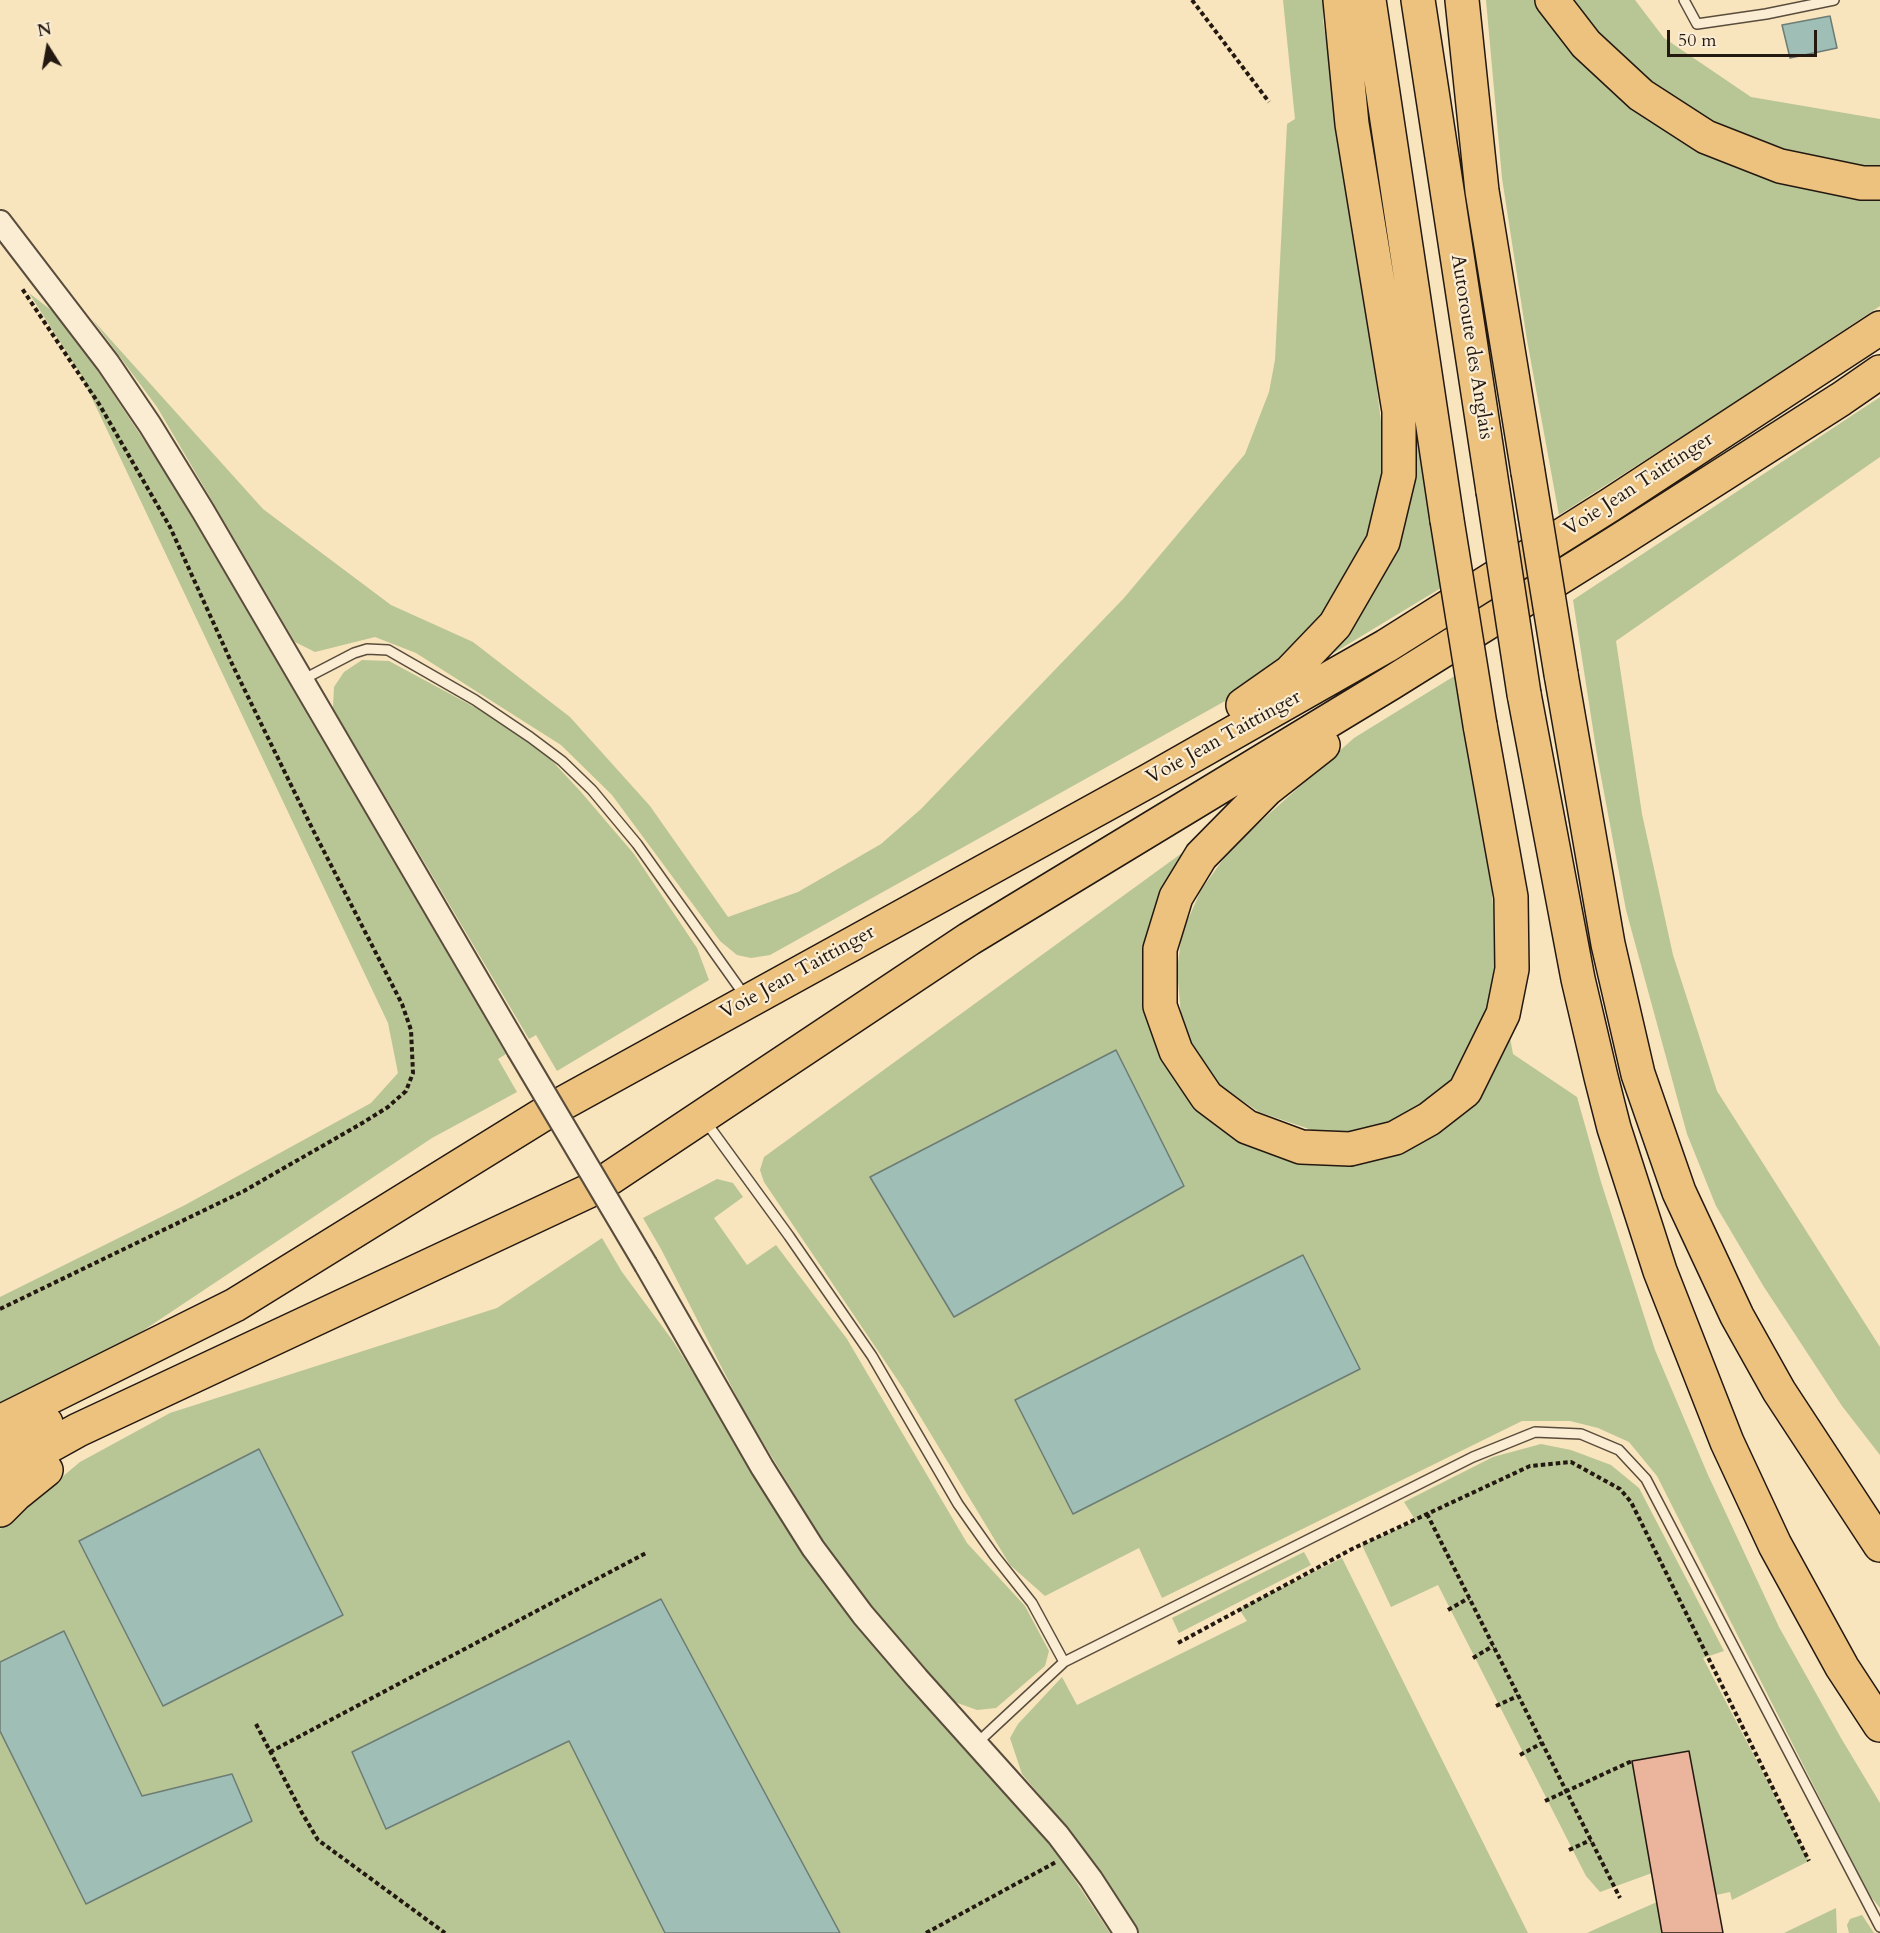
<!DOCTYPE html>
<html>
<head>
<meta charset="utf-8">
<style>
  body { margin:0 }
  #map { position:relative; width:1880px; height:1933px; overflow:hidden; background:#f8e4bd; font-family:Cardo,serif }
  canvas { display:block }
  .north { position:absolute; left:18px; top:18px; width:60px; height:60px; -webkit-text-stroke:4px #faedd4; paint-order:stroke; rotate:349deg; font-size:16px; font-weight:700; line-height:24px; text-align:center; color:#241911 }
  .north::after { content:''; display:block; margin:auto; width:21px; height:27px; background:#241911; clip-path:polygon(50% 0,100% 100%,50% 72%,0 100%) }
  .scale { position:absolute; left:1667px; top:30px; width:150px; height:27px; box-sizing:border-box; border:3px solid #241911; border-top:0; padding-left:8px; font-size:18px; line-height:21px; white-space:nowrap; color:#241911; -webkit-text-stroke:4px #faedd4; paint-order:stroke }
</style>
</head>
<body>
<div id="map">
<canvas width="1880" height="1933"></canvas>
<div class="north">N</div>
<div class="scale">50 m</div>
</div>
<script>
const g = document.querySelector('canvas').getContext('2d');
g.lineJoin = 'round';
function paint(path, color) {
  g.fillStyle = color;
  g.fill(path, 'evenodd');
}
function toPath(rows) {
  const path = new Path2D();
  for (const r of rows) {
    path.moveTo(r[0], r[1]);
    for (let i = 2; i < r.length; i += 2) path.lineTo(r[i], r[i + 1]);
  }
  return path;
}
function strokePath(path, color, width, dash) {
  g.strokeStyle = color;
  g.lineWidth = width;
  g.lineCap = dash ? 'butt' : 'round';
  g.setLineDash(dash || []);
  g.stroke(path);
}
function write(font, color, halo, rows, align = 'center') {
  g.font = font + ' Cardo,serif';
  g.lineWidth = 4.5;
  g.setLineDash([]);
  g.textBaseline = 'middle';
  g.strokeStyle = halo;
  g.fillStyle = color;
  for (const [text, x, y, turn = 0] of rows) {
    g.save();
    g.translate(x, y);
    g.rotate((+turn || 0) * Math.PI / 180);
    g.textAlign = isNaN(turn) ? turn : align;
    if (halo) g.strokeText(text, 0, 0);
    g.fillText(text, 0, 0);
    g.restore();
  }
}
paint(toPath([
  [1283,0,1323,0,1323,20,1373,357,1383,438,1382,490,1365,541,1313,636,1243,691,770,955,751,958,737,955,720,941,612,795,561,745,416,653,375,637,315,652,295,642,157,407,92,319,263,509,391,605,473,642,570,717,650,806,728,917,798,892,881,844,921,809,1124,598,1245,454,1269,392,1275,360,1287,124,1295,119],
  [1486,0,1536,0,1546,18,1623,96,1880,194,1880,306,1708,420,1559,515,1527,340,1502,178],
  [1565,0,1635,0,1664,38,1751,97,1880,119,1880,169,1832,164,1770,150,1729,132,1650,85],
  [29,293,64,320,167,475,506,1054,498,1059,517,1092,432,1138,144,1330,79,1367,0,1405,0,1297,185,1205,371,1103,398,1073,388,1023,81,375],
  [1400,330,1441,588,1322,660,1387,551],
  [1880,397,1880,457,1616,641,1642,814,1673,955,1717,1091,1880,1347,1880,1455,1842,1406,1764,1287,1716,1206,1687,1134,1626,910,1597,755,1573,600],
  [362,660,389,661,530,737,581,792,634,854,697,948,709,980,557,1071,536,1035,529,1039,333,708,334,687,344,672],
  [1456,675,1492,892,1496,950,1490,999,1473,1050,1436,1100,1386,1128,1360,1133,1315,1131,1259,1112,1221,1086,1196,1058,1181,1015,1177,970,1182,933,1201,890,1232,847,1354,738],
  [1182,853,1186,860,1149,932,1142,972,1146,1000,1153,1032,1178,1085,1220,1124,1396,1152,1508,1027,1513,1054,1577,1097,1601,1182,1655,1350,1708,1475,1779,1627,1841,1738,1880,1803,1880,1908,1868,1893,1657,1476,1629,1442,1598,1428,1570,1421,1522,1421,1162,1598,1139,1548,1045,1596,1010,1565,903,1388,764,1182,760,1170,764,1157],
  [717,1179,733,1183,743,1197,714,1218,747,1265,776,1245,847,1339,967,1543,1025,1606,1049,1651,1045,1666,996,1708,977,1710,952,1701,841,1570,745,1413,661,1249,643,1218],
  [602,1238,622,1272,673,1341,767,1491,1049,1841,1110,1933,0,1933,0,1529,80,1462,170,1413,497,1308],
  [1541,1444,1571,1450,1611,1465,1639,1488,1724,1651,1703,1658,1809,1861,1732,1900,1730,1892,1716,1895,1689,1751,1652,1873,1600,1892,1586,1876,1438,1585,1391,1607,1362,1545,1416,1521,1404,1502,1493,1457],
  [1304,1552,1311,1565,1179,1633,1172,1618],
  [1342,1558,1528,1933,1139,1933,1068,1829,1022,1774,1010,1738,1018,1724,1062,1677,1077,1705,1247,1621,1239,1609],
  [1657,1902,1662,1933,1587,1933,1609,1923],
  [1836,1908,1837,1933,1784,1933],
  [1862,1915,1874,1933,1849,1933,1847,1925,1850,1919]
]), '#b8c595');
const water = toPath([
  [1830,16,1837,48,1790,58,1782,25,1830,16],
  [1116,1050,1184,1186,954,1317,870,1177,1116,1050],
  [1303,1255,1360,1369,1073,1514,1015,1400,1303,1255],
  [259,1449,343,1615,163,1706,79,1541,259,1449],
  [661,1599,840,1933,665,1933,569,1741,386,1829,352,1752,661,1599],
  [64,1631,142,1796,232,1774,252,1821,86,1904,0,1731,0,1662,64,1631]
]);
paint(water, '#9ebeb6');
strokePath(water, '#6d7c74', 1.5);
const building = toPath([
  [1689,1751,1716,1895,1723,1933,1662,1933,1632,1761,1689,1751]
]);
paint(building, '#ebb49d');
strokePath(building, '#241911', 1.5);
const service = toPath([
  [1684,0,1697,24,1766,14,1834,0],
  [302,680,354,653,367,649,388,650,475,700,530,737,562,761,592,790,637,844,745,996],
  [706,1122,789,1236,872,1356,958,1504,994,1555,1032,1603,1064,1662],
  [977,1743,1064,1662,1473,1457,1535,1432,1581,1434,1619,1450,1646,1479,1880,1927]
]);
const tertiary = toPath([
  [0,222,108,363,150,425,203,511,518,1049],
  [646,1265,762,1467,813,1548,863,1615,917,1678,1058,1835,1091,1879,1126,1933]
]);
const motorway = toPath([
  [1369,0,1447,520],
  [1418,0,1493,491],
  [1462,0,1482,191,1528,472],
  [1552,0,1586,44,1641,95,1706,137,1780,166,1862,183,1880,183],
  [1561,674,1608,944,1638,1074,1679,1192,1737,1316,1779,1391,1880,1545],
  [1524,694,1578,979,1601,1077,1614,1128,1660,1271,1727,1442,1775,1545,1842,1667,1880,1725],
  [1243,705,1290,672,1335,625,1383,542,1399,475,1399,411,1352,124,1340,0],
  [1323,745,1267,789,1201,856,1176,897,1160,949,1160,1006,1176,1051,1207,1097,1247,1127,1301,1147,1350,1149,1395,1138,1429,1119,1465,1091,1503,1014,1512,969,1511,897,1480,725],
  [0,1422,235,1305,547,1112,1150,780,1386,646,1610,505,1880,328],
  [0,1448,46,1423],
  [0,1478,33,1455,78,1430,595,1188,969,939,1391,683,1617,542,1841,399,1880,372],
  [0,1510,15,1495,46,1470]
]);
strokePath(service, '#594c3c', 12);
strokePath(tertiary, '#594c3c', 26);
strokePath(motorway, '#241911', 36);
strokePath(toPath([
  [1192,0,1269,102],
  [0,1309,244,1191,364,1122,388,1107,406,1091,413,1073,411,1030,402,1004,312,828,233,666,170,527,99,404,21,287],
  [1427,1514,1620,1898],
  [1448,1610,1469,1598],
  [1178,1643,1352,1549,1530,1466,1571,1462,1620,1489,1631,1502,1809,1861],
  [1473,1658,1493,1646],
  [1496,1706,1518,1696],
  [256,1724,302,1813,318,1840,445,1933],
  [270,1752,646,1553],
  [1520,1755,1542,1743],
  [1545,1801,1632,1761],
  [1569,1850,1591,1840],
  [926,1933,1056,1862]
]), '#241911', 4, [4.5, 3]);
strokePath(service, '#faedd4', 9);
strokePath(tertiary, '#faedd4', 22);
strokePath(motorway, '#ecc27e', 33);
const tertiaryBridge = toPath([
  [518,1049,646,1265]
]);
const motorwayBridge = toPath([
  [1528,472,1561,674],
  [1493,491,1524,694],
  [1447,520,1480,725]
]);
strokePath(tertiaryBridge, '#594c3c', 26, []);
strokePath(motorwayBridge, '#241911', 36, []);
strokePath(tertiaryBridge, '#faedd4', 22);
strokePath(motorwayBridge, '#ecc27e', 33);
write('20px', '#241911', '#faedd4', [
  ["Autoroute des Anglais",1471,347,81],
  ["Voie Jean Taittinger",1639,485,-33],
  ["Voie Jean Taittinger",1224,738,-29],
  ["Voie Jean Taittinger",798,973,-29]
]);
</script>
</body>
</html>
